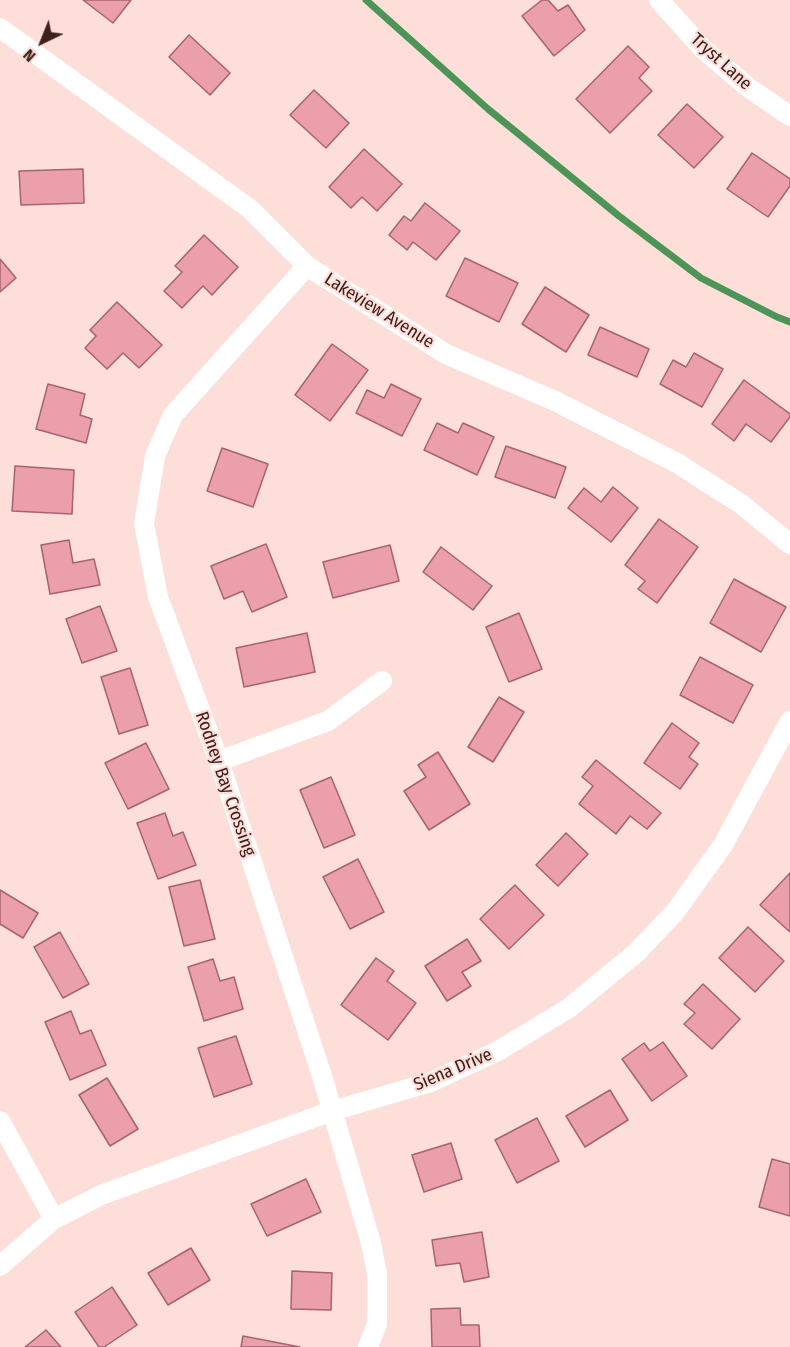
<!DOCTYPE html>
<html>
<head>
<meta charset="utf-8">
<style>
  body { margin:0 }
  #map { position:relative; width:790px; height:1347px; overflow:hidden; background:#fdded8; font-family:"Fira Sans Condensed",sans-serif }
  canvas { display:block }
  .north { position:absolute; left:12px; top:12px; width:60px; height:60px; -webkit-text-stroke:4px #fdded8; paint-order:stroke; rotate:223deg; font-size:16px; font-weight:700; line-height:24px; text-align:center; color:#3d201c }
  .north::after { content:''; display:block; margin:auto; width:21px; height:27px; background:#3d201c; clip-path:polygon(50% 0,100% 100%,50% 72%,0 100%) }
</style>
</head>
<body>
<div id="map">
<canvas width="790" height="1347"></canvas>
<div class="north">N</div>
</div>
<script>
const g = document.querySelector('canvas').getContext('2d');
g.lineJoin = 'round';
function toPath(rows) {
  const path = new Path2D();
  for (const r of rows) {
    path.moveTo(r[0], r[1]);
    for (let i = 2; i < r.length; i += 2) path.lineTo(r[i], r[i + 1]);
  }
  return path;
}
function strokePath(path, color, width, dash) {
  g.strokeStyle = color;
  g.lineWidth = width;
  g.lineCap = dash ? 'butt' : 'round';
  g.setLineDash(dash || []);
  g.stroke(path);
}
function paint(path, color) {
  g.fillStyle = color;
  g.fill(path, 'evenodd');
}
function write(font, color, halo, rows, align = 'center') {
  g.font = font + ' "Fira Sans Condensed",sans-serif';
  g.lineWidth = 4.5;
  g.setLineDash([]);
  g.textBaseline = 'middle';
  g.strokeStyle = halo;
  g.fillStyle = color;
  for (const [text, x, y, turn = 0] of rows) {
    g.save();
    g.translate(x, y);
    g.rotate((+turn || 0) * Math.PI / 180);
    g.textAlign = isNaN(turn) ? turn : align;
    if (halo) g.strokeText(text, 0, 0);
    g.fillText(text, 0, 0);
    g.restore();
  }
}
strokePath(toPath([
  [366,0,488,109,619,216,701,278,777,317,790,322]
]), '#4c9556', 7);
const building = toPath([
  [83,0,131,0,113,23,83,0],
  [542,0,548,0,558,11,568,5,585,30,554,56,522,16,542,0],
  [189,35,230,73,210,95,169,57,189,35],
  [628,46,649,67,639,78,652,91,610,133,576,99,628,46],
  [314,90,349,123,326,148,290,115,314,90],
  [687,104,723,137,694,168,658,135,687,104],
  [364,149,402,184,377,211,362,197,351,208,329,187,364,149],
  [752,153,790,179,790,186,768,217,727,189,752,153],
  [83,169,84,203,21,205,19,171,83,169],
  [425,203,460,231,436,260,413,242,407,250,389,235,404,216,411,221,425,203],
  [204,235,238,267,212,295,203,286,182,308,164,291,182,272,175,266,204,235],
  [465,258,518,283,499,322,446,296,465,258],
  [0,259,16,278,0,292,0,259],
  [545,287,589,315,566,352,522,324,545,287],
  [117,302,162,345,139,368,123,353,107,369,85,348,96,336,90,330,117,302],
  [600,327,649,349,637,377,588,355,600,327],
  [332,344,368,370,330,421,295,395,332,344],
  [694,353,723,369,702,407,660,384,673,360,686,367,694,353],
  [744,380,790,414,790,417,771,442,746,424,734,441,712,424,744,380],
  [48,384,85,394,80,415,92,419,86,443,36,429,48,384],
  [391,384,421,399,402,436,356,413,367,390,384,398,391,384],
  [437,423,458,433,463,423,494,437,477,475,424,450,437,423],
  [506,446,566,467,555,498,495,477,506,446],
  [222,448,268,464,253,507,207,491,222,448],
  [15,466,74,470,72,514,12,511,15,466],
  [613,487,638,508,611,542,568,508,584,488,601,502,613,487],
  [659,519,698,547,657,603,638,589,645,581,625,565,659,519],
  [69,540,73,563,94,559,100,585,50,594,41,545,69,540],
  [266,544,287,597,252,612,243,591,224,599,211,566,266,544],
  [390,545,399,581,333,598,323,562,390,545],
  [441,547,492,586,473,610,423,572,441,547],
  [734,579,786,607,761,652,710,623,734,579],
  [100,606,117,651,82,663,66,619,100,606],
  [519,613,542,669,509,682,486,627,519,613],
  [307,633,315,672,244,687,236,648,307,633],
  [700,657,753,685,733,723,680,695,700,657],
  [130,668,148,725,119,734,101,677,130,668],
  [499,697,524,712,493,762,468,747,499,697],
  [672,723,699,743,689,757,698,764,680,789,644,763,672,723],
  [146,743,169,789,128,809,105,763,146,743],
  [438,752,470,804,429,830,404,791,426,777,418,765,438,752],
  [596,760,661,813,647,829,630,816,616,834,579,804,593,786,582,777,596,760],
  [331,777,355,835,324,848,300,790,331,777],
  [165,813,173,836,183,832,196,865,158,879,137,823,165,813],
  [566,833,588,854,558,886,536,865,566,833],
  [358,859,384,912,350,929,323,877,358,859],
  [790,873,790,932,760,905,790,873],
  [200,880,215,939,184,946,169,887,200,880],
  [515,885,544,915,509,949,480,919,515,885],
  [0,890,38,913,23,938,0,924,0,890],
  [748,927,784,961,755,992,719,958,748,927],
  [60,932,89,984,63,998,34,947,60,932],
  [467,939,481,961,462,972,471,986,447,1001,425,966,467,939],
  [376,958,394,971,387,981,416,1003,388,1040,341,1005,376,958],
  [213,959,220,981,234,977,243,1009,204,1021,188,967,213,959],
  [703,984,740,1019,712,1049,684,1024,695,1013,684,1004,703,984],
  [71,1011,80,1034,91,1030,106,1065,70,1080,45,1022,71,1011],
  [236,1036,252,1084,214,1097,198,1048,236,1036],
  [663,1042,687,1076,652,1101,622,1059,644,1043,650,1051,663,1042],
  [107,1078,138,1129,110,1146,79,1095,107,1078],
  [610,1090,628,1120,585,1147,566,1116,610,1090],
  [537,1118,559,1161,517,1183,495,1140,537,1118],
  [451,1143,462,1179,424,1192,412,1155,451,1143],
  [772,1159,790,1164,790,1216,759,1207,772,1159],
  [306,1179,321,1212,267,1236,251,1204,306,1179],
  [482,1232,489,1277,464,1282,460,1263,436,1266,432,1240,482,1232],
  [191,1248,210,1280,168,1305,148,1273,191,1248],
  [292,1271,332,1273,331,1310,291,1309,292,1271],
  [112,1287,137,1325,104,1347,99,1347,75,1312,112,1287],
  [460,1308,461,1325,479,1325,480,1347,432,1347,431,1309,460,1308],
  [46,1330,61,1347,25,1347,46,1330],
  [243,1336,300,1347,241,1347,243,1336]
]);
paint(building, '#ea9fab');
strokePath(building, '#a7636f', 1.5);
strokePath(toPath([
  [659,0,703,49,749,88,790,116],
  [0,28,250,209,307,266,446,354,555,401,677,463,741,504,790,544],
  [307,266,173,415,155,456,144,524,158,597,219,761,323,1079,371,1243,377,1274,377,1324,368,1347],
  [219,761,328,721,382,681],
  [0,1121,54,1219],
  [0,1266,54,1219,101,1195,332,1111,431,1082,498,1051,569,1008,636,953,675,912,723,845,790,721]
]), '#fff', 20);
write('18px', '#3d201c', '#fdded8', [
  ["Tryst Lane",721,62,42],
  ["Lakeview Avenue",379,311,32],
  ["Rodney Bay Crossing",225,784,71],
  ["Siena Drive",453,1070,-23]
]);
</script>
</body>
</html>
